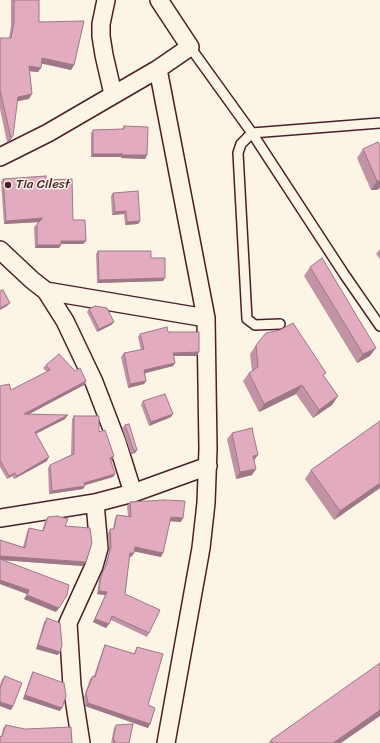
<!DOCTYPE html>
<html>
<head>
<meta charset="utf-8">
<style>
  body { margin:0 }
  canvas { display:block; background:#fcf5e5 }
</style>
</head>
<body>
<canvas width="380" height="743"></canvas>
<script>
const g = document.querySelector('canvas').getContext('2d');
g.lineJoin = 'round';
function toPath(rows) {
  const path = new Path2D();
  for (const r of rows) {
    path.moveTo(r[0], r[1]);
    for (let i = 2; i < r.length; i += 2) path.lineTo(r[i], r[i + 1]);
  }
  return path;
}
function strokePath(path, color, width, dash) {
  g.strokeStyle = color;
  g.lineWidth = width;
  g.lineCap = dash ? 'butt' : 'round';
  g.setLineDash(dash || []);
  g.stroke(path);
}
function paint(path, color) {
  g.fillStyle = color;
  g.fill(path, 'evenodd');
}
function write(font, color, halo, rows, align = 'center') {
  g.font = font + ' Sriracha,sans-serif';
  g.lineWidth = 3;
  g.setLineDash([]);
  g.textBaseline = 'middle';
  g.strokeStyle = halo;
  g.fillStyle = color;
  for (const [text, x, y, turn = 0] of rows) {
    g.save();
    g.translate(x, y);
    g.rotate((+turn || 0) * Math.PI / 180);
    g.textAlign = isNaN(turn) ? turn : align;
    if (halo) g.strokeText(text, 0, 0);
    g.fillText(text, 0, 0);
    g.restore();
  }
}
const service = toPath([
  [190,47,252,133,344,274,380,326],
  [280,324,255,325,247,319,238,153,241,144,252,133,380,123]
]);
const minor = toPath([
  [106,0,101,24,101,36,104,55,113,94],
  [158,69,206,318,208,449,206,503,201,548,166,743],
  [0,157,48,133,158,69,190,47,159,0],
  [0,250,32,280,46,291,65,321,94,382,117,442,133,493],
  [46,291,206,318],
  [0,518,95,503,133,493,208,466],
  [81,743,72,686,68,623,94,566,99,548,95,503]
]);
strokePath(service, '#4a1f2b', 12);
strokePath(minor, '#4a1f2b', 20);
strokePath(service, '#fcf5e5', 9);
strokePath(minor, '#fcf5e5', 17);
paint(toPath([
  [11,0,39,0,39,22,74,65,71,70,42,63,38,72,30,71,29,99,17,101,10,141,7,142,0,109,0,38,9,38,11,26],
  [124,126,147,155,145,159,121,158,121,157,91,157,91,133,93,130,122,129],
  [379,144,377,190,371,190,357,158,363,149],
  [3,179,46,180,73,220,86,241,83,244,61,244,59,248,35,248,34,227,39,222,4,224,1,182],
  [113,193,140,221,138,224,125,225,124,214,112,215,111,196],
  [380,249,380,259,376,254],
  [98,251,151,258,163,281,97,283,96,254],
  [310,267,370,356,357,363,304,276],
  [89,309,114,322,111,325,97,332,87,312],
  [168,332,197,356,174,356,175,363,173,366,145,373,146,381,144,384,128,388,121,357,124,353,141,350,138,337,140,334],
  [256,345,324,376,338,396,332,405,313,418,296,394,259,412,243,381,249,373,252,371,250,354],
  [46,365,75,371,86,381,84,385,28,414,65,419,36,434,47,461,14,479,12,476,7,479,0,467,0,386,11,390,47,372,43,368],
  [143,401,171,417,149,426,141,405],
  [74,416,99,432,112,460,111,460,115,474,113,477,85,485,83,489,49,494,48,468,50,465,71,455,72,419],
  [125,425,137,450,135,453,131,454,122,428],
  [232,433,254,460,252,475,236,479,227,439],
  [311,470,380,488,334,520,305,479],
  [130,502,181,522,170,521,161,557,134,551,134,553,131,557,129,557,125,594,149,633,147,637,111,620,106,628,93,622,105,595,97,594,99,580,104,569,109,551,108,533,110,529,113,529,115,518,117,515,128,516,127,506],
  [48,517,65,526,83,566,3,560,56,612,24,599,27,594,0,584,0,540,23,547,27,532,29,528,42,531,45,521],
  [47,618,58,655,36,649,44,622],
  [105,645,134,654,135,651,137,647,148,705,150,724,148,728,85,706,84,697,90,679,93,676,94,676,103,649],
  [33,672,62,708,60,711,23,699,31,675],
  [5,676,13,706,11,710,0,706,0,685,2,679],
  [6,725,72,743,1,737,3,728],
  [116,725,129,743,111,743,114,728],
  [271,740,273,743,268,743]
]), '#c293a5');
paint(toPath([
  [42,58,74,65,71,70,39,63],
  [29,66,41,68,38,72,26,71],
  [32,94,29,99,14,102,18,97],
  [13,136,10,141,7,142],
  [93,154,123,154,121,157,91,157],
  [123,155,147,155,145,159,121,158],
  [377,181,380,181,380,188,377,190,371,190],
  [126,211,124,214,112,215,115,212],
  [43,218,41,222,4,224,6,221],
  [140,221,138,224,125,225,127,222],
  [61,241,86,241,83,244,59,244],
  [37,245,61,245,59,248,35,248],
  [165,278,163,281,97,283,99,280],
  [10,303,7,306,0,310,0,308],
  [114,322,111,325,97,332,99,329],
  [376,348,370,356,357,363,363,354],
  [199,352,197,356,171,356,173,353],
  [175,363,173,366,142,374,144,370],
  [86,381,84,385,22,418,24,414],
  [146,381,144,384,128,388,130,384],
  [302,385,296,394,259,412,264,404],
  [338,396,332,405,313,418,319,410],
  [173,414,171,417,149,426,151,422],
  [68,415,65,419,33,435,35,432],
  [137,450,135,453,131,454,134,451],
  [258,455,253,462,253,456],
  [114,456,112,460,108,461,110,458],
  [49,457,47,461,14,479,17,476],
  [256,469,252,475,236,479,240,472],
  [15,473,12,476,7,479,9,476],
  [115,474,113,477,82,486,84,483],
  [380,483,380,488,334,520,340,511],
  [85,486,83,489,49,494,52,491],
  [171,517,183,518,181,522,168,521],
  [135,547,163,553,161,557,132,551],
  [130,553,134,553,131,557,127,556],
  [0,556,86,562,83,566,0,560],
  [0,580,29,590,27,594,0,584],
  [99,591,107,592,105,595,97,594],
  [27,595,59,608,56,612,24,599],
  [95,619,109,624,106,628,93,622],
  [38,645,60,652,58,655,36,649],
  [25,695,62,708,60,711,23,699],
  [0,702,13,706,11,710,0,706],
  [88,703,150,724,148,728,85,706],
  [380,710,380,716,341,743,333,743]
]), '#9e7886');
const building = toPath([
  [14,0,39,0,39,22,84,21,74,65,42,58,41,68,29,66,32,94,18,97,13,136,11,138,0,90,0,38,11,38,14,22,14,0],
  [124,126,148,127,147,155,123,155,123,154,93,154,93,130,124,129,124,126],
  [378,142,379,144,380,144,380,181,377,181,363,149,378,142],
  [46,176,46,180,72,179,73,220,85,220,86,241,61,241,61,245,37,245,37,224,43,218,6,221,3,179,46,176],
  [138,191,140,221,127,222,126,211,115,212,113,193,138,191],
  [98,251,151,251,151,258,165,258,165,278,99,280,98,251],
  [322,258,376,348,363,354,310,267,322,258],
  [3,290,10,303,0,308,0,291,3,290],
  [95,306,107,308,114,322,99,329,89,309,95,306],
  [293,323,326,373,323,375,338,396,319,410,302,385,264,404,249,373,258,367,256,345,266,333,280,330,293,323],
  [167,327,168,332,199,332,199,352,173,353,175,363,144,370,146,381,130,384,124,353,144,349,140,334,167,327],
  [59,354,75,371,80,368,86,381,24,414,68,415,35,432,49,457,17,476,15,473,9,476,0,460,0,386,9,384,11,390,50,370,46,365,59,354],
  [165,394,173,414,151,422,143,401,165,394],
  [74,416,99,416,99,432,105,430,114,456,110,458,115,474,84,483,85,486,52,491,50,465,74,454,74,416],
  [380,421,380,483,340,511,311,470,380,421],
  [129,424,137,450,134,451,125,425,129,424],
  [252,428,258,455,253,456,256,469,240,472,232,433,252,428],
  [164,500,185,501,183,518,171,517,163,553,135,547,134,553,130,553,125,594,160,610,149,633,112,616,109,624,95,619,107,592,99,591,101,576,106,565,111,547,110,529,114,529,117,515,131,517,130,502,164,500],
  [57,516,68,519,65,526,90,528,92,543,86,562,0,556,0,540,25,548,29,528,43,531,48,517,57,516],
  [0,559,69,585,67,595,59,608,27,595,29,590,0,580,0,559],
  [47,618,60,623,62,645,60,652,38,645,47,618],
  [105,645,135,654,137,647,163,654,148,705,155,708,150,724,88,703,86,693,93,676,95,677,105,645],
  [380,663,380,710,333,743,273,743,271,740,380,663],
  [33,672,64,683,66,696,62,708,25,695,33,672],
  [5,676,22,683,13,706,0,702,0,688,5,676],
  [133,724,129,743,114,743,115,740,113,740,116,725,133,724],
  [6,725,25,729,71,727,72,743,0,743,0,736,2,737,6,725]
]);
paint(building, '#e2abc0');
strokePath(building, '#9e7886', 1);
for (const [x, y, r, color] of [
  [8,185,4,"#4a1f2b"]
]) {
  const dot = new Path2D();
  dot.arc(x, y, r, 0, 2 * Math.PI);
  g.fillStyle = color;
  g.fill(dot);
  strokePath(dot, '#fcf5e5', 1.5);
}
write('13px', '#4a1f2b', '#fcf5e5', [
  ["Tia Cilest",16,185]
], 'left');
</script>
</body>
</html>
